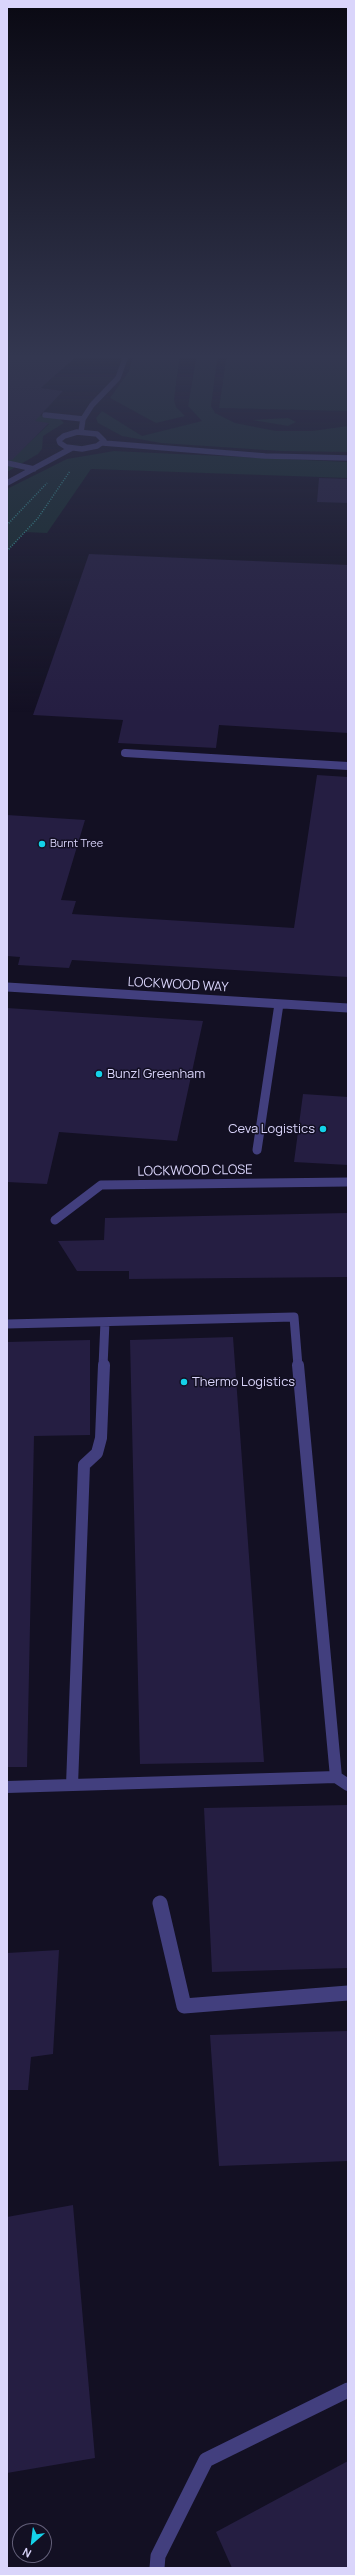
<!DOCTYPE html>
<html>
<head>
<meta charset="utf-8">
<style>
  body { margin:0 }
  #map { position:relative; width:355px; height:2575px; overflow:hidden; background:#131023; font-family:Manrope,sans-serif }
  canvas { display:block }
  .frame { position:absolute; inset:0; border:8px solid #dad5fb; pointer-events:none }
  .north { position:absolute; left:12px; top:2523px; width:40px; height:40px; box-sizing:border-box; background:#131023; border:1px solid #635f79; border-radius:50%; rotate:208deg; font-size:11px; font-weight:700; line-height:16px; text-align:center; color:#dad5fb }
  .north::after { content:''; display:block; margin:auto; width:14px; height:18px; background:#14d2e9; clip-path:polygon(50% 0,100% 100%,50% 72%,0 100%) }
</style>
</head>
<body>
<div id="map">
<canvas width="355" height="2575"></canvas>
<div class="frame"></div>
<div class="north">N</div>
</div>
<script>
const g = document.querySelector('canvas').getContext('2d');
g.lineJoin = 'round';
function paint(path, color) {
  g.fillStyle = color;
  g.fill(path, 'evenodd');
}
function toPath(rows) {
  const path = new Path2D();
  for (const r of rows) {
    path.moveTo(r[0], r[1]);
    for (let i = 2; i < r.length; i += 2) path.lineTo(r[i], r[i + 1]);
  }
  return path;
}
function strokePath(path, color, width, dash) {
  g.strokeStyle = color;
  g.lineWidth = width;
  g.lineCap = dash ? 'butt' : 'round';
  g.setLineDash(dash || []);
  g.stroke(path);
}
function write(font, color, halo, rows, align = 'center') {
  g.font = font + ' Manrope,sans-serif';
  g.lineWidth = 3;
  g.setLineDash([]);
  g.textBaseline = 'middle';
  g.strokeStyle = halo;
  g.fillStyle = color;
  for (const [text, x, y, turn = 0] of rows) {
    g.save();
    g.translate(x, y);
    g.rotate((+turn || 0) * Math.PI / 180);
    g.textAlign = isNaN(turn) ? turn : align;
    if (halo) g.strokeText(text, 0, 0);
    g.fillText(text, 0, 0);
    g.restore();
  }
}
paint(toPath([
  [134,353,180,353,174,400,176,407,185,416,156,423,110,398,129,371],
  [197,353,218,353,211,406,215,413,235,423,276,431,312,431,348,426,348,452,280,451,161,443,122,436,98,423,96,418,102,411,142,436,202,421,188,406],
  [227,353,348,353,348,411,219,408],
  [38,415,60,419,64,423,43,436,42,449,38,454,7,472,7,459,12,459,49,424,32,421],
  [288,418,296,422,288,426,252,420],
  [114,451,348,462,348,478,91,469,47,533,25,532,7,551,7,489,67,459]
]), '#142c2b');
paint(toPath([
  [16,353,80,353,41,388,63,391,35,421,49,423,12,460,7,459,7,361],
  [319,478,348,479,348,503,317,502],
  [89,554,348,565,348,733,219,725,216,748,118,743,123,720,33,715],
  [317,775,348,777,348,977,72,960,69,968,18,965,20,957,7,956,7,815,85,820,61,900,76,901,72,914,294,928],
  [7,1008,203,1021,177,1141,59,1132,47,1184,7,1182],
  [303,1094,348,1097,348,1165,294,1162],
  [348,1213,348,1277,129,1279,129,1271,77,1271,58,1241,104,1240,105,1218],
  [233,1337,264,1762,140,1764,130,1340],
  [90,1340,90,1435,34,1436,27,1767,7,1767,7,1342],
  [348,1805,348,1968,212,1972,204,1808],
  [59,1950,53,2054,31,2057,28,2090,7,2090,7,1953],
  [348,2031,348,2161,219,2166,210,2035],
  [73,2205,95,2458,7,2473,7,2217],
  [348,2461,348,2568,232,2568,216,2532]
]), '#251e42');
strokePath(toPath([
  [7,525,47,483],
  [7,551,38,518,70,471]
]), '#39aca6', 1.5, [1, 1.5]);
strokePath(toPath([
  [45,415,83,419],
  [77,432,97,434,104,441,97,446,82,449,66,447,60,443,59,440,64,436,77,432],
  [81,432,83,419,92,405,118,378,127,353],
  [103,443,265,456,348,458],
  [7,463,34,469],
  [7,483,72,448]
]), '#423f7e', 5.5);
strokePath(toPath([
  [125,753,348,766]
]), '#423f7e', 8);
strokePath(toPath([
  [7,987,348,1008],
  [257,1150,279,1004],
  [55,1220,101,1185,348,1182],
  [7,1324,294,1317,298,1366],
  [103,1366,105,1322]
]), '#423f7e', 9);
strokePath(toPath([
  [298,1365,336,1777],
  [72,1785,84,1465,97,1453,101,1438,104,1365],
  [7,1787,336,1777,348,1785]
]), '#423f7e', 12);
strokePath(toPath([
  [160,1903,184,2006,348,1993],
  [157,2568,158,2556,206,2460,348,2390]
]), '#423f7e', 15);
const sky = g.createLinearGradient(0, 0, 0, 713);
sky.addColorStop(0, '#0a0913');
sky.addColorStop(0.5, '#333750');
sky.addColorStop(1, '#33375000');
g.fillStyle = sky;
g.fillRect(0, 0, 355, 713);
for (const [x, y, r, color] of [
  [42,844,4,"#14d2e9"],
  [99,1074,4,"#14d2e9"],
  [323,1129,4,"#14d2e9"],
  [184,1382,4,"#14d2e9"]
]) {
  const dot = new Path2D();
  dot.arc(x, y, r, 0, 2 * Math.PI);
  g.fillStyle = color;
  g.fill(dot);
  strokePath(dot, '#131023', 1.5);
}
write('11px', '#dad5fb', '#131023', [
  ["Burnt Tree",50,844]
], 'left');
write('13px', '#dad5fb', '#131023', [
  ["LOCKWOOD WAY",178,985,3],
  ["LOCKWOOD CLOSE",195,1171,-1]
]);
write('13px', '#dad5fb', '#131023', [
  ["Bunzl Greenham",107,1074],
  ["Ceva Logistics",315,1129,"right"],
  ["Thermo Logistics",192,1382]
], 'left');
</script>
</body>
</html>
